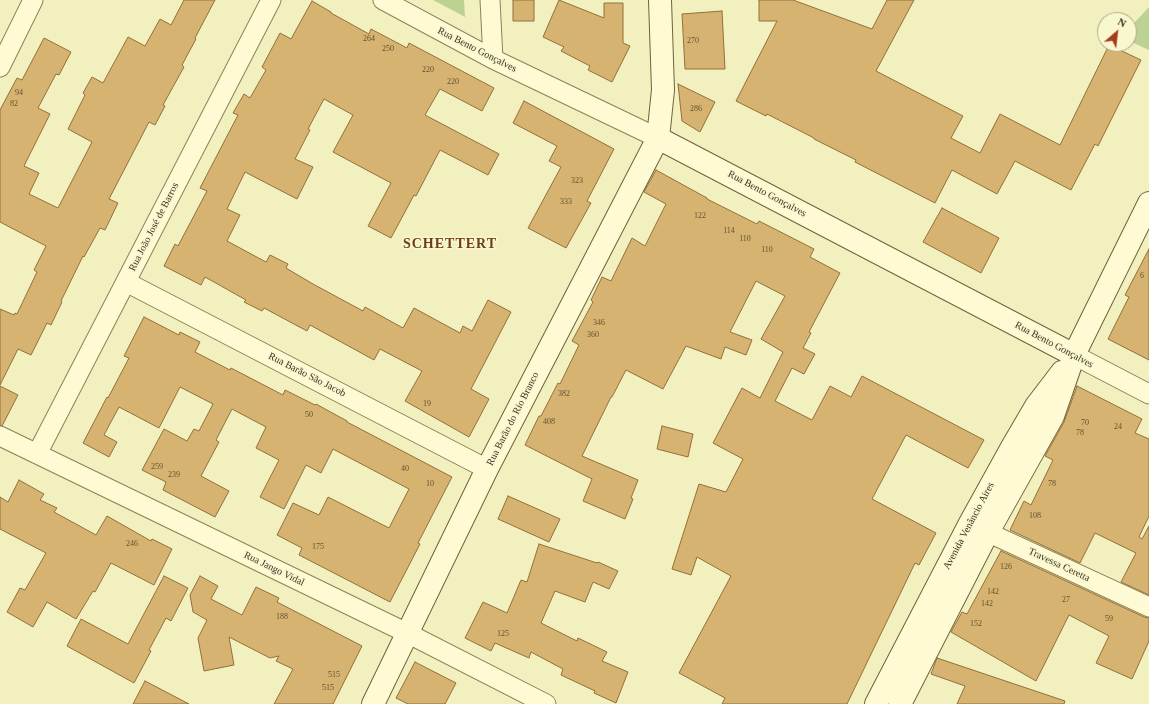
<!DOCTYPE html>
<html>
<head>
<meta charset="utf-8">
<style>
  body { margin:0 }
  #map { position:relative; width:1149px; height:704px; overflow:hidden; background:#f3f0c0; font-family:Georgia,serif }
  canvas { display:block }
  .north { position:absolute; left:1097px; top:12px; width:40px; height:40px; box-sizing:border-box; background:#f9f7d0; border:1px solid #ada988; border-radius:50%; rotate:28deg; font-size:11px; font-weight:700; line-height:16px; text-align:center; color:#3c331c }
  .north::after { content:''; display:block; margin:auto; width:14px; height:18px; background:#a53d1e; clip-path:polygon(50% 0,100% 100%,50% 72%,0 100%) }
</style>
</head>
<body>
<div id="map">
<canvas width="1149" height="704"></canvas>
<div class="north">N</div>
</div>
<script>
const g = document.querySelector('canvas').getContext('2d');
g.lineJoin = 'round';
function paint(path, color) {
  g.fillStyle = color;
  g.fill(path, 'evenodd');
}
function toPath(rows) {
  const path = new Path2D();
  for (const r of rows) {
    path.moveTo(r[0], r[1]);
    for (let i = 2; i < r.length; i += 2) path.lineTo(r[i], r[i + 1]);
  }
  return path;
}
function strokePath(path, color, width, dash) {
  g.strokeStyle = color;
  g.lineWidth = width;
  g.lineCap = dash ? 'butt' : 'round';
  g.setLineDash(dash || []);
  g.stroke(path);
}
function write(font, color, halo, rows, align = 'center') {
  g.font = font + ' Georgia,serif';
  g.lineWidth = 3;
  g.setLineDash([]);
  g.textBaseline = 'middle';
  g.strokeStyle = halo;
  g.fillStyle = color;
  for (const [text, x, y, turn = 0] of rows) {
    g.save();
    g.translate(x, y);
    g.rotate((+turn || 0) * Math.PI / 180);
    g.textAlign = isNaN(turn) ? turn : align;
    if (halo) g.strokeText(text, 0, 0);
    g.fillText(text, 0, 0);
    g.restore();
  }
}
paint(toPath([
  [433,0,464,0,465,17],
  [1149,7,1149,50,1129,41,1129,31,1135,22]
]), '#bcd292');
const building = toPath([
  [184,0,215,0,195,38,196,39,182,65,184,67,163,105,165,106,155,125,149,122,109,199,118,203,105,230,100,228,84,257,83,256,61,301,62,302,51,325,47,323,31,355,18,349,0,385,0,309,14,315,15,313,17,314,37,272,34,270,46,246,0,222,0,110,17,78,22,80,44,38,71,52,59,75,56,74,38,108,50,114,24,166,39,173,29,194,58,208,92,142,68,129,85,95,83,93,92,77,103,83,128,37,145,46,160,19,171,25,184,0],
  [513,0,534,0,534,21,513,21,513,0],
  [559,0,604,18,604,3,623,3,623,43,630,46,612,82,588,70,590,66,561,51,564,47,543,37,559,0],
  [759,0,793,0,872,29,887,0,914,0,876,71,963,116,951,138,980,153,1000,114,1060,145,1109,45,1141,60,1098,146,1095,144,1071,190,1015,161,997,194,952,170,935,203,855,162,856,160,814,139,814,138,767,114,766,116,736,101,777,21,759,21,759,0],
  [312,1,331,12,331,13,369,34,371,29,407,48,409,43,494,88,482,111,440,89,425,115,499,154,488,175,440,150,416,196,414,195,391,238,368,226,391,183,333,152,353,115,324,99,308,129,310,130,295,159,313,167,297,199,245,172,227,209,240,215,227,241,266,262,270,255,288,264,286,268,313,284,363,311,365,307,403,328,414,308,460,333,463,326,472,331,488,300,511,312,471,389,489,399,469,437,405,401,422,371,380,349,374,360,310,325,307,331,264,308,262,311,244,302,246,300,205,277,201,285,164,266,175,244,178,246,207,191,200,188,238,115,233,113,244,94,250,98,266,70,262,67,280,33,291,39,312,1],
  [722,11,725,69,685,69,682,14,722,11],
  [678,84,715,102,700,132,682,121,678,84],
  [524,101,614,149,587,201,591,203,566,248,528,228,561,167,549,161,557,146,513,123,524,101],
  [656,170,707,198,707,199,757,224,759,221,814,249,810,257,840,273,809,332,811,333,803,348,815,354,804,374,792,368,775,401,812,420,830,386,851,397,862,376,984,440,968,468,906,435,872,499,936,533,919,565,915,563,847,704,722,704,725,698,679,673,731,576,697,557,691,575,672,569,699,484,726,492,743,459,713,443,742,388,760,398,783,352,761,339,785,296,756,281,730,332,752,340,746,355,725,347,721,359,686,346,663,389,626,370,612,397,611,397,582,456,638,480,631,498,633,499,625,519,583,501,592,479,525,445,539,416,541,416,558,383,560,384,579,345,572,341,593,302,591,300,602,277,611,281,632,238,645,246,666,204,644,192,656,170],
  [942,208,999,238,981,273,923,242,942,208],
  [1149,249,1149,360,1108,339,1129,297,1125,295,1149,249],
  [144,317,179,335,180,332,200,342,195,352,230,370,231,368,283,395,285,390,315,405,316,404,347,421,347,422,452,477,418,543,420,544,390,602,299,555,302,548,277,535,293,503,319,515,328,497,389,528,409,489,333,449,321,473,306,465,284,509,260,497,279,460,256,448,266,427,232,409,216,440,219,442,201,476,229,491,215,517,163,490,166,482,142,470,164,429,187,441,194,429,199,431,213,404,180,387,159,428,119,407,104,435,117,442,109,457,83,443,107,397,108,398,129,358,124,356,144,317],
  [0,386,18,395,2,426,0,425,0,386],
  [1077,386,1142,419,1135,433,1149,439,1149,516,1139,537,1142,539,1149,526,1149,595,1121,582,1136,553,1095,533,1080,563,1010,530,1024,501,1031,505,1053,460,1045,456,1064,422,1077,386],
  [662,426,693,434,688,457,657,449,662,426],
  [19,480,44,494,40,500,57,508,54,512,96,535,107,516,151,541,152,539,172,549,154,585,111,563,95,592,93,591,76,619,47,602,33,627,7,612,20,588,25,590,46,553,0,529,0,497,8,502,19,480],
  [508,496,560,519,549,542,498,519,508,496],
  [539,544,597,563,598,562,618,571,609,589,593,582,585,602,555,591,541,623,577,641,578,638,607,652,602,661,628,672,616,703,594,693,595,691,561,675,563,669,531,652,529,658,495,643,491,651,465,638,483,602,507,613,521,580,527,582,539,544],
  [1001,551,1144,617,1149,618,1149,641,1132,679,1096,663,1109,636,1069,615,1036,681,951,632,962,612,967,614,1001,551],
  [164,576,188,588,171,621,166,618,149,650,151,651,134,683,67,646,81,619,128,644,164,576],
  [200,576,218,586,211,599,242,615,256,587,279,598,277,602,362,646,333,704,274,704,293,669,276,661,279,656,270,658,229,637,234,665,204,671,198,638,207,620,193,612,190,595,200,576],
  [937,658,1065,701,1064,704,957,704,965,686,931,674,937,658],
  [415,662,456,683,445,704,408,704,396,698,415,662],
  [145,681,189,704,133,704,145,681]
]);
paint(building, '#d6b371');
strokePath(building, '#917038', 1);
const street = toPath([
  [383,0,493,59,658,138],
  [490,0,493,59],
  [0,67,33,0],
  [126,282,487,469],
  [1074,355,1149,394],
  [0,436,407,633,546,704],
  [37,454,271,0],
  [974,526,1149,607]
]);
const secondary = toPath([
  [658,138,1074,355],
  [373,704,487,469,658,138,663,90,660,0],
  [876,704,970,523,1012,447,1036,406,1062,372],
  [900,704,988,532,1053,416,1074,355,1149,203]
]);
strokePath(street, '#8e8155', 21);
strokePath(secondary, '#706239', 24);
strokePath(street, '#fdfad4', 19);
strokePath(secondary, '#fdfad4', 22);
write('8px', '#625331', null, [
  ["264",369,39],
  ["270",693,41],
  ["250",388,49],
  ["220",428,70],
  ["220",453,82],
  ["94",19,93],
  ["82",14,104],
  ["286",696,109],
  ["323",577,181],
  ["333",566,202],
  ["122",700,216],
  ["114",729,231],
  ["110",745,239],
  ["110",767,250],
  ["6",1142,276],
  ["346",599,323],
  ["360",593,335],
  ["382",564,394],
  ["19",427,404],
  ["50",309,415],
  ["408",549,422],
  ["70",1085,423],
  ["24",1118,427],
  ["78",1080,433],
  ["259",157,467],
  ["40",405,469],
  ["239",174,475],
  ["10",430,484],
  ["78",1052,484],
  ["108",1035,516],
  ["246",132,544],
  ["175",318,547],
  ["126",1006,567],
  ["142",993,592],
  ["27",1066,600],
  ["142",987,604],
  ["188",282,617],
  ["59",1109,619],
  ["152",976,624],
  ["125",503,634],
  ["515",334,675],
  ["515",328,688]
]);
write('10px', '#3c331c', '#f9f7d0', [
  ["Rua Bento Gonçalves",477,50,27],
  ["Rua Bento Gonçalves",767,194,28],
  ["Rua João José de Barros",154,227,-63],
  ["Rua Bento Gonçalves",1054,345,28],
  ["Rua Barão São Jacob",307,375,27],
  ["Rua Barão do Rio Branco",513,419,-63],
  ["Avenida Venâncio Aires",969,526,-62],
  ["Travessa Ceretta",1059,565,25],
  ["Rua Jango Vidal",274,569,26]
]);
g.letterSpacing = '1px';
write('bold 14px', '#6e3d16', '#f9f7d0', [
  ["SCHETTERT",450,244]
]);
g.letterSpacing = '0px';
</script>
</body>
</html>
